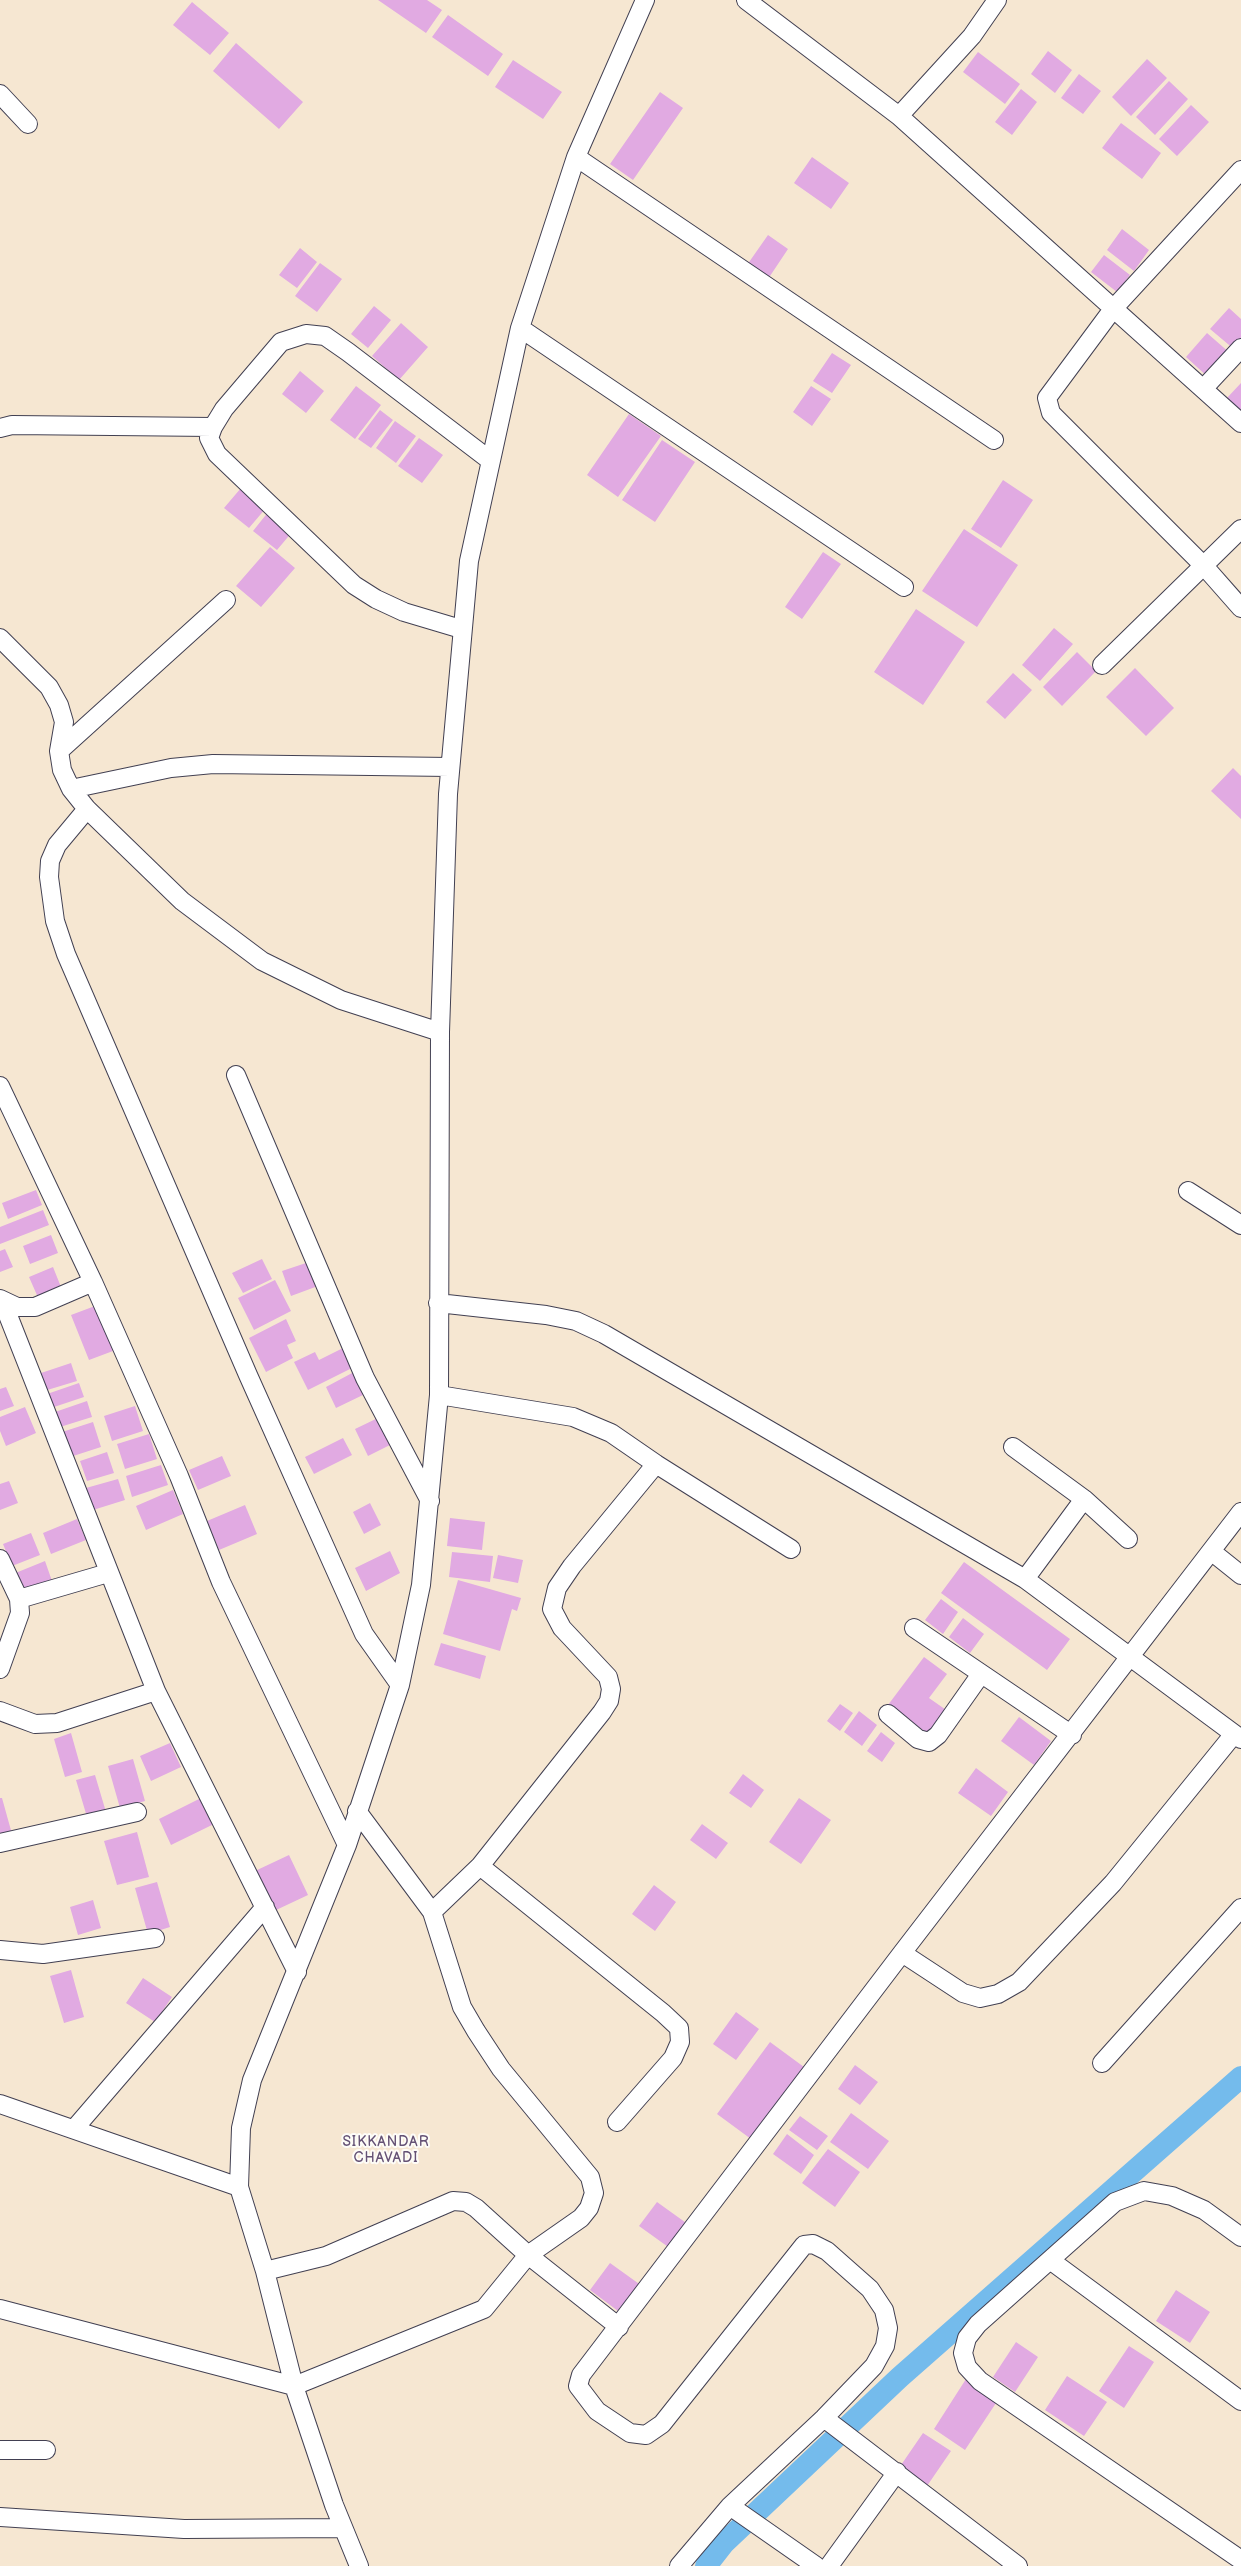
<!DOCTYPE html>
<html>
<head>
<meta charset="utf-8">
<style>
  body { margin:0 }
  canvas { display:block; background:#f6e7d2 }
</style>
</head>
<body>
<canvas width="1241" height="2566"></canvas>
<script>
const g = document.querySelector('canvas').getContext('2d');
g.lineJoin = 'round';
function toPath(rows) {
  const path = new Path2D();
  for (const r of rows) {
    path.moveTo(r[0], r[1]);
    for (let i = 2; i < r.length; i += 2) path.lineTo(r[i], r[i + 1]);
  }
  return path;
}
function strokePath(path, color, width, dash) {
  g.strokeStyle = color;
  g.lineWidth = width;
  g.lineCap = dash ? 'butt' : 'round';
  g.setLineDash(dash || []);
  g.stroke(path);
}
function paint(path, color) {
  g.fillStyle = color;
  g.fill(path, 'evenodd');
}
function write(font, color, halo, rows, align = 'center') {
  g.font = font + ' "Balsamiq Sans",sans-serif';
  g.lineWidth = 4;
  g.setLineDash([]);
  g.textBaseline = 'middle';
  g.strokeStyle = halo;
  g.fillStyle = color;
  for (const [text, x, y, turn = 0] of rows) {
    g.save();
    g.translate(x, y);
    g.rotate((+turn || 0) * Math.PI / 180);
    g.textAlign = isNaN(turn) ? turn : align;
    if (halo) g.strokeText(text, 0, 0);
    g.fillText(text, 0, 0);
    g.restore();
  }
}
strokePath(toPath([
  [706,2566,724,2543,900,2377,1241,2077]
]), '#74bbec', 22);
paint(toPath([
  [378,0,427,0,442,10,426,33],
  [192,2,229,33,210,55,173,25],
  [448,15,503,54,488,76,432,37],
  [236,43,303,102,279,129,213,71],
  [1048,51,1072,70,1055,93,1031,74],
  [978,52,1020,84,1005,104,963,72],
  [1147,59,1167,78,1131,116,1112,97],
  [513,60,562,92,543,119,495,87],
  [1079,74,1101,91,1083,114,1061,98],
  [1169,81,1188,99,1155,135,1136,117],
  [1021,89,1037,102,1012,135,995,122],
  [660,92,683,108,633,180,610,164],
  [1191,105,1209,122,1177,156,1159,139],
  [1121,123,1161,153,1142,179,1102,148],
  [812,157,849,183,831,209,794,183],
  [1122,229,1149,250,1134,271,1107,250],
  [768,235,788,249,768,279,747,265],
  [300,248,317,262,297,288,279,275],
  [1104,255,1130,275,1117,292,1091,272],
  [320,263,342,279,317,312,295,296],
  [374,306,391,320,368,348,351,334],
  [1229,308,1241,319,1241,343,1235,350,1210,329],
  [401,323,428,347,399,380,372,356],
  [1207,333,1231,354,1209,378,1186,357],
  [832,353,851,365,832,393,813,381],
  [300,371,324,391,306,413,282,394],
  [1241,383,1241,412,1226,399],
  [356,386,381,405,355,439,330,420],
  [811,386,831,399,812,426,793,412],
  [380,410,393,420,371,448,358,439],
  [629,414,661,436,618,497,587,475],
  [395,421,416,436,396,463,376,448],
  [419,438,443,455,422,483,398,466],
  [662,440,695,462,655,522,622,500],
  [1003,480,1033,500,1001,548,971,529],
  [241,488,266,508,249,528,224,508],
  [269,511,293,531,277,550,253,531],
  [964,529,1018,565,977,627,922,591],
  [270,547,295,568,261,607,236,586],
  [823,552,841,564,802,619,785,607],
  [916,609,965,642,923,705,874,672],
  [1054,628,1073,644,1040,681,1022,665],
  [1077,652,1096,671,1062,706,1043,687],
  [1135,668,1174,708,1146,736,1106,697],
  [1013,673,1032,690,1005,719,986,702],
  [1233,768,1241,776,1241,819,1211,791],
  [36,1190,42,1205,8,1219,2,1203],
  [43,1210,49,1225,0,1244,0,1227],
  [51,1235,58,1253,30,1264,23,1246],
  [5,1249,13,1267,0,1272,0,1251],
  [262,1259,272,1279,243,1293,232,1273],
  [309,1262,318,1286,291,1296,282,1271],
  [53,1267,63,1292,40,1302,29,1277],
  [275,1280,291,1311,254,1330,238,1298],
  [95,1306,113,1351,89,1360,71,1315],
  [286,1319,296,1341,287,1345,293,1358,266,1372,249,1338],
  [343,1348,352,1368,308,1390,294,1362,315,1352,319,1360],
  [71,1363,77,1381,44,1391,38,1374],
  [354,1372,365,1394,336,1408,326,1387],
  [79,1383,84,1397,51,1408,47,1394],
  [6,1387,14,1406,0,1411,0,1389],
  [87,1401,92,1417,60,1427,55,1412],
  [135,1406,143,1431,112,1441,104,1416],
  [25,1407,36,1433,6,1446,0,1431,0,1417],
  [382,1416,396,1442,368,1456,355,1429],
  [93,1422,101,1447,67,1458,59,1433],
  [149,1434,157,1459,125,1469,117,1444],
  [343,1438,352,1455,314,1474,305,1457],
  [107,1452,114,1473,87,1481,80,1461],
  [222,1456,231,1476,198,1490,189,1470],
  [161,1465,168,1485,132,1497,126,1476],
  [118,1479,125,1500,93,1510,86,1488],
  [9,1481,18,1503,0,1510,0,1484],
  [173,1490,183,1514,146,1530,136,1506],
  [370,1503,381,1525,364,1534,353,1512],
  [245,1505,257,1534,219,1550,207,1521],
  [450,1518,485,1522,482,1550,447,1546],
  [77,1519,86,1540,51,1554,43,1533],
  [31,1533,40,1555,12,1566,3,1544],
  [390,1551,400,1573,366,1591,355,1568],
  [452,1552,493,1556,490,1582,449,1577],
  [498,1555,523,1560,518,1583,493,1578],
  [45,1561,52,1581,21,1593,13,1574],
  [964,1562,1070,1639,1047,1670,941,1593],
  [458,1580,521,1598,517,1611,512,1609,500,1651,443,1634],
  [941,1599,958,1612,943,1634,925,1620],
  [963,1618,984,1634,970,1653,949,1637],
  [441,1643,486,1656,480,1679,434,1665],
  [924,1657,947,1674,929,1698,949,1712,931,1736,888,1705],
  [840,1704,853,1713,840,1731,827,1721],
  [859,1711,877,1725,862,1746,844,1732],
  [1019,1717,1051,1741,1034,1765,1001,1741],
  [881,1732,895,1743,882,1762,867,1751],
  [71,1733,82,1772,65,1777,54,1739],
  [170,1743,181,1767,151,1781,140,1756],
  [133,1759,145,1801,120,1808,108,1766],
  [976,1768,1008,1792,991,1816,958,1793],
  [743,1774,764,1790,751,1808,729,1793],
  [95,1775,106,1812,87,1817,76,1780],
  [0,1798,2,1798,12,1834,0,1838],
  [201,1798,214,1824,171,1845,159,1819],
  [799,1798,831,1820,801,1864,769,1842],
  [702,1824,728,1843,716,1859,690,1840],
  [137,1832,149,1877,117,1885,104,1841],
  [289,1855,308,1895,274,1911,255,1871],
  [157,1882,170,1927,148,1934,135,1888],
  [654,1885,676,1902,655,1931,632,1914],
  [93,1900,101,1928,78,1935,70,1907],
  [71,1970,84,2017,64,2023,50,1976],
  [143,1978,172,1997,155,2022,126,2003],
  [736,2012,759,2029,736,2060,713,2044],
  [770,2042,804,2067,751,2139,717,2114],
  [855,2065,878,2082,860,2105,838,2089],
  [851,2113,889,2141,868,2169,830,2142],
  [800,2116,828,2136,817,2150,789,2130],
  [787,2134,814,2155,801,2174,773,2154],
  [828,2149,860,2172,835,2207,802,2183],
  [657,2202,689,2225,671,2249,639,2226],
  [610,2263,642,2286,622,2314,590,2290],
  [1176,2290,1210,2312,1190,2343,1156,2321],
  [1016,2342,1038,2357,1015,2392,993,2377],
  [1129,2346,1154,2362,1124,2408,1099,2391],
  [1067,2376,1107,2402,1084,2436,1045,2410],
  [966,2379,998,2400,965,2450,934,2429],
  [923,2433,951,2451,927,2486,899,2468]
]), '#e1aae2');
const street = toPath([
  [746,0,899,116,1241,423],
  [0,94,28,124],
  [899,116,972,36,997,0],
  [576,157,994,440],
  [1241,170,1113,309,1047,398,1051,413,1204,566,1241,608],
  [520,328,904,587],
  [1203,389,1241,348],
  [0,428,12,425,213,427],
  [461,629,404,612,376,599,354,585,217,454,209,438,213,427,224,409,281,342,306,334,325,336,348,352,491,461],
  [0,638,49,687,59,705,64,722,59,751,62,770,71,789,87,809,182,901,262,961,341,1000,440,1032],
  [1102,665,1241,529],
  [59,751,226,600],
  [71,789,171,768,213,764,450,767],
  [87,809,57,845,50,861,49,877,55,921,66,954,248,1375,364,1634,400,1685],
  [236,1075,365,1378,430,1501],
  [0,1086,93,1282,179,1476,221,1582,347,1845],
  [1188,1191,1241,1225],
  [0,1299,17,1307,35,1307,93,1282],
  [2,1300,156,1691,297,1972],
  [438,1303,546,1315,576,1321,604,1334,1025,1579,1241,1739],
  [439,1395,573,1417,611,1433,656,1464,791,1549],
  [1013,1447,1084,1499,1128,1539],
  [1211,1551,1241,1575],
  [0,1559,19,1599,20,1613,0,1669],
  [1025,1579,1084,1499],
  [19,1599,108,1573],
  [914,1628,1072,1735],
  [0,1711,35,1724,57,1723,156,1691],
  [888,1714,918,1739,929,1742,938,1735,981,1674],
  [0,1843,137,1812],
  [480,1866,663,2013,679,2028,680,2042,673,2058,617,2122],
  [432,1912,480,1866,602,1712,609,1701,611,1689,608,1677,562,1628,552,1609,557,1588,572,1566,656,1464],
  [0,1950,43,1954,155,1938],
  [902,1953,963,1993,980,1998,998,1994,1019,1982,1113,1883,1234,1734],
  [1102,2063,1241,1908],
  [0,2104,239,2187],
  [74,2129,265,1907],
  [1241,2237,1204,2210,1172,2196,1144,2191,1115,2202,978,2324,967,2338,963,2353,967,2367,980,2381,1241,2560],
  [1050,2260,1241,2401],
  [265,2271,326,2256,453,2201,466,2202,476,2208,528,2255,619,2327],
  [0,2309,294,2386,484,2309,528,2255,581,2218,589,2208,594,2193,590,2177,501,2069,476,2031,462,2007,432,1912,357,1811],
  [824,2418,1018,2566],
  [0,2450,46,2450],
  [730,2506,816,2566],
  [0,2517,184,2529,343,2528],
  [359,2566,334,2505,294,2386,265,2271,239,2187,241,2128,252,2080,347,1845,400,1685,421,1585,439,1395,440,1032,448,794,469,561,520,328,576,157,645,0],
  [679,2566,730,2506,824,2418,874,2366,885,2346,888,2328,884,2310,870,2289,827,2251,813,2244,804,2245,662,2424,646,2435,630,2433,597,2411,578,2386,581,2375,902,1953,1241,1512],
  [829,2566,897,2472]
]);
strokePath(street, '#424052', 20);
strokePath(street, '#fff', 18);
g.letterSpacing = '1px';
write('14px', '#655275', '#fdfcf7', [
  ["SIKKANDAR",386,2142],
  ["CHAVADI",386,2158]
]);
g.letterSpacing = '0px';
</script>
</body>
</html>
